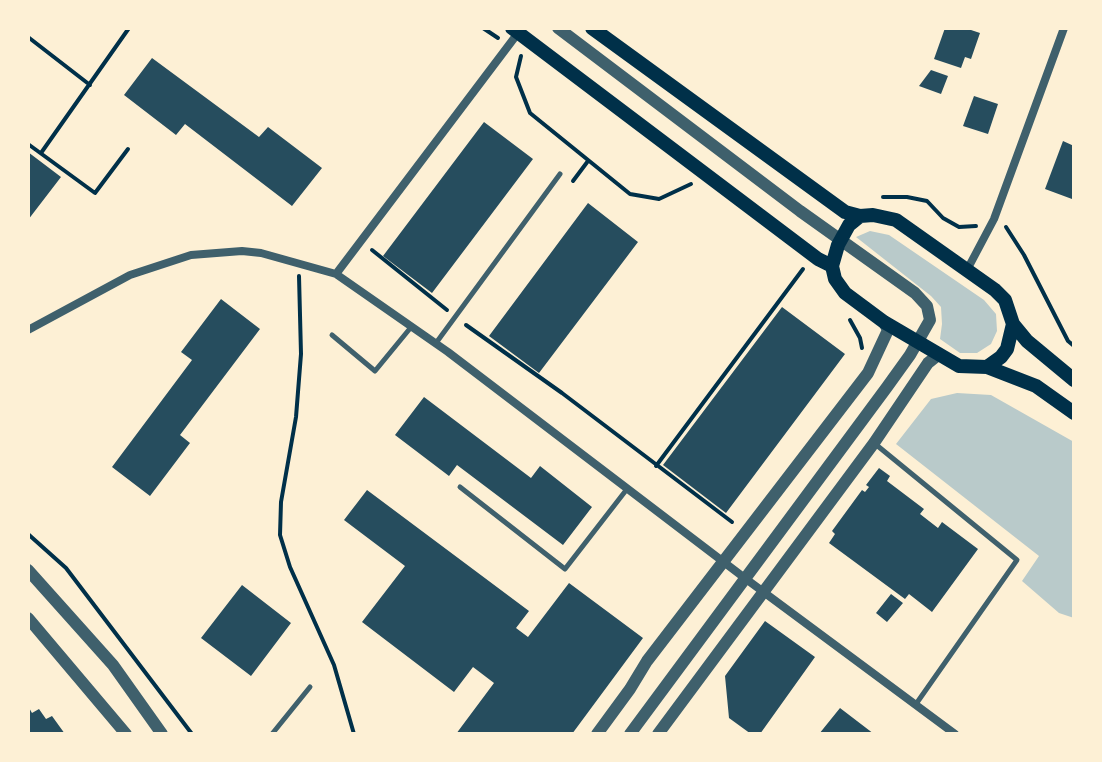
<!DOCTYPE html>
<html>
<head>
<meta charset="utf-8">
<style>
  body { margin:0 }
  #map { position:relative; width:1102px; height:762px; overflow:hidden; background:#fdf0d5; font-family:"Sofia Sans Condensed",sans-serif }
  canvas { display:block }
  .frame { position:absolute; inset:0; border:30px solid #fdf0d5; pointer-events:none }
</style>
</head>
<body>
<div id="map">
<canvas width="1102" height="762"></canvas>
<div class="frame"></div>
</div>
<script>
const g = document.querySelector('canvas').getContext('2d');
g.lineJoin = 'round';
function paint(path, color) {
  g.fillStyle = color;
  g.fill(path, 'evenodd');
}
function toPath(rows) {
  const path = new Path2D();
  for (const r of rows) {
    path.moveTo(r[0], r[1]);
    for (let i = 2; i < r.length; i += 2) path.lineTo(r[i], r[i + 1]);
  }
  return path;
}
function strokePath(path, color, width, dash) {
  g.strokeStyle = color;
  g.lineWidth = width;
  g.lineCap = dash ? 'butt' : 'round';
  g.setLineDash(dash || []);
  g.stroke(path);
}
paint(toPath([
  [870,231,889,235,984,300,996,314,997,331,991,344,977,353,960,353,940,339,942,324,941,307,931,296,856,237],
  [957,393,991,395,1074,442,1074,618,1059,613,1022,581,1039,556,896,444,931,399]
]), '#b9caca');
paint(toPath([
  [945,28,965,28,980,33,971,59,965,57,961,68,934,59],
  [152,58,259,137,268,127,322,168,292,206,185,124,176,135,124,95],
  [931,70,948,76,941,94,919,86],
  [974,96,998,104,988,134,963,126],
  [484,122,533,159,432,293,383,256],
  [1063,141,1074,146,1072,199,1045,189],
  [28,152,61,177,28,220],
  [588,203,638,242,539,373,489,336],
  [221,299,260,329,180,435,190,443,150,496,112,467,192,360,181,352],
  [782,307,845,354,726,513,663,465],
  [424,397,531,478,540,466,592,507,563,545,457,465,449,476,395,435],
  [879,468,890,476,887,481,924,509,920,514,938,528,942,522,978,549,932,612,909,594,905,599,829,543,835,534,832,531,862,490,865,492,869,487,866,485],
  [367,490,529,611,516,628,528,637,569,583,643,638,572,734,456,734,494,683,473,667,454,692,362,622,405,566,344,520],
  [242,585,291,623,251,676,201,638],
  [891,594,903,603,887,622,876,613],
  [765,621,815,657,760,734,751,734,729,718,725,676],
  [28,706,32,713,39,709,46,719,52,716,65,734,28,734],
  [840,708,874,734,819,734]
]), '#264d5e');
strokePath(toPath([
  [483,28,498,38],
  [28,37,90,85],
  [521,56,516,77,530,113,630,194,659,199,691,184],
  [28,144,95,193,128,149],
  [41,153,129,28],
  [573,181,588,161],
  [883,197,907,197,927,201,943,218,959,227,976,226],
  [1006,227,1024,255,1068,341,1074,346],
  [372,250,447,310],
  [299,276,301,354,296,417,281,502,280,535,290,567,334,665,354,734],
  [850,320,860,338,862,348],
  [466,325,562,393,732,522],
  [656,466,803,269],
  [28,534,66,568,192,734]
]), '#003049', 4);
strokePath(toPath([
  [332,335,375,371,412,326],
  [436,343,560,174],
  [874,443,1017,560,916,704],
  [460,487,565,569,627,489],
  [272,734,310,687]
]), '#3f606c', 5);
strokePath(toPath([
  [967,270,994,219,1064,28],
  [336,274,518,33],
  [28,330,130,275,191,255,242,251,261,253,336,274,448,352,746,579,955,734]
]), '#3f606c', 8);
strokePath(toPath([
  [558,28,800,211,915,293,927,306,930,320,910,355,887,387,630,734],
  [28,570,113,665,162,734],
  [28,618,126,734],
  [597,734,630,689,647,661,868,373,888,330,884,322],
  [658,734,874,443,928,363,938,355]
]), '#3f606c', 12);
strokePath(toPath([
  [512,28,818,259,832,266],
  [592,28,845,212,860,216],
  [873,215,896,220,995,290,1005,300,1013,324,1007,349,1001,357,987,367,959,366,884,322,845,293,835,279,832,266,838,245,849,225,860,216,873,215],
  [1013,324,1027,341,1074,380],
  [987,367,1036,386,1074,413]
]), '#003049', 14);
</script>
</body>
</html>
